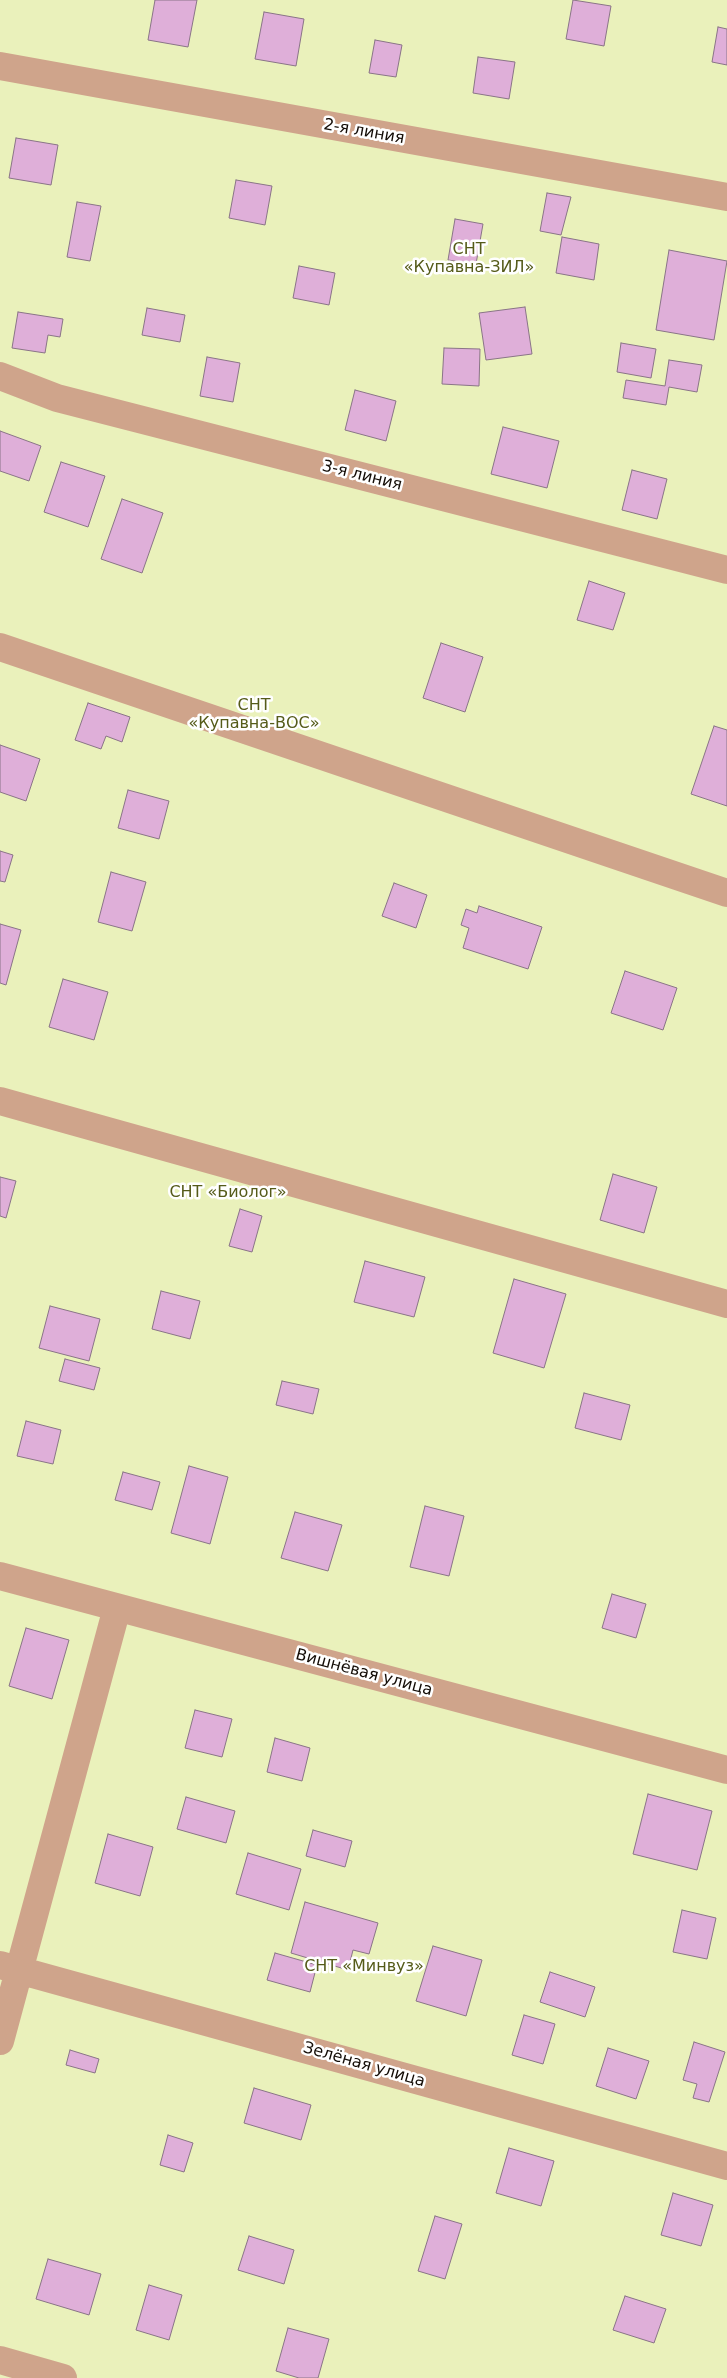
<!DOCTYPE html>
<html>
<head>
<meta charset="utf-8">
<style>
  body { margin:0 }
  canvas { display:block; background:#fcfcfc }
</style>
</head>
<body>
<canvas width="727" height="2378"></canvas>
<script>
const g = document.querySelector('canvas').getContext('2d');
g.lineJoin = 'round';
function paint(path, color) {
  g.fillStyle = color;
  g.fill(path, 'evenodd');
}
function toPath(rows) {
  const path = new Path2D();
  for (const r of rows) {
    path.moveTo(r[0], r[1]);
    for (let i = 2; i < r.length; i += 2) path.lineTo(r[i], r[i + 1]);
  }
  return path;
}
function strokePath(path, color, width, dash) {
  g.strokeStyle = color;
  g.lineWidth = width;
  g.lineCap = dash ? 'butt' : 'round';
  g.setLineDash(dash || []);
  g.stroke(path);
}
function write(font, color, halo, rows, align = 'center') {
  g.font = font + ' "DejaVu Sans",sans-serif';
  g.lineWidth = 5;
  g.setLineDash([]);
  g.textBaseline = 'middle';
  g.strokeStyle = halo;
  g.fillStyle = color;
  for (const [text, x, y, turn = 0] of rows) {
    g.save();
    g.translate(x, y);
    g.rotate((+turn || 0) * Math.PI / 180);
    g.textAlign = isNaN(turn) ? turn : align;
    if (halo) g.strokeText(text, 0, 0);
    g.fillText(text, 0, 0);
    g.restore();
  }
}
paint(toPath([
  [0,0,727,0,727,2378,0,2378]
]), '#eaf1bb');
const building = toPath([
  [155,0,197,0,188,47,148,40,155,0],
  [573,0,611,6,604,46,566,39,573,0],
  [264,12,304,19,296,66,255,59,264,12],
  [718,27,727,29,727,65,712,62,718,27],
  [375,40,402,45,396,77,369,73,375,40],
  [478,57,515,62,509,99,473,93,478,57],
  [16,138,58,145,51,185,9,178,16,138],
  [236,180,272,186,265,225,229,218,236,180],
  [547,193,571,197,561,235,540,231,547,193],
  [77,202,101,206,90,261,67,257,77,202],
  [455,219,483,224,476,264,448,260,455,219],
  [562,237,599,244,594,280,556,273,562,237],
  [669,250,727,261,714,340,656,330,669,250],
  [299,266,335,273,329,305,293,298,299,266],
  [525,307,532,354,486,360,479,313,525,307],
  [147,308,185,315,180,342,142,335,147,308],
  [18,312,63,319,60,337,48,335,45,353,12,348,18,312],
  [621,343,656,349,651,378,617,372,621,343],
  [444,348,480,349,479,386,442,384,444,348],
  [207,357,240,363,233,402,200,396,207,357],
  [669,360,702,365,697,392,669,387,666,405,623,398,626,380,665,386,669,360],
  [355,390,396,401,386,441,345,430,355,390],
  [503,427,559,441,547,488,491,474,503,427],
  [0,431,41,446,29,481,0,471,0,431],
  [61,462,105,476,88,527,44,512,61,462],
  [632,470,667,479,657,519,622,510,632,470],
  [122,499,163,513,142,573,101,559,122,499],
  [589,581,625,593,613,630,577,620,589,581],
  [441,643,483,657,465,712,423,698,441,643],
  [88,703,130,717,122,742,106,736,101,749,75,740,88,703],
  [714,726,727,730,727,806,691,794,714,726],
  [0,745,40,759,26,801,0,792,0,745],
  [128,790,169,801,159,839,118,828,128,790],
  [0,851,13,855,5,882,0,881,0,851],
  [111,872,146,882,132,931,98,922,111,872],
  [394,883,427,895,416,928,382,916,394,883],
  [479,906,542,927,528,969,463,948,469,928,461,925,466,909,477,913,479,906],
  [0,924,21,930,6,985,0,983,0,924],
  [625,971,677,988,663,1030,611,1013,625,971],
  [63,979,108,992,94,1040,49,1027,63,979],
  [613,1174,657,1187,644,1233,600,1220,613,1174],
  [0,1177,16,1181,6,1218,0,1216,0,1177],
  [240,1209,262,1216,252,1252,229,1246,240,1209],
  [365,1261,425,1277,414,1317,354,1302,365,1261],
  [514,1279,566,1294,544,1368,493,1353,514,1279],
  [161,1291,200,1301,190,1339,152,1329,161,1291],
  [50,1306,100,1319,89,1361,39,1348,50,1306],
  [65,1359,100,1368,94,1390,59,1381,65,1359],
  [282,1381,319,1389,313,1414,276,1405,282,1381],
  [584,1393,630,1405,621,1440,575,1428,584,1393],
  [26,1421,61,1430,53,1464,17,1456,26,1421],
  [189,1466,228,1477,210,1544,171,1533,189,1466],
  [123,1472,160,1482,152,1510,115,1500,123,1472],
  [425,1506,464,1516,449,1576,410,1567,425,1506],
  [295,1512,342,1525,328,1571,281,1558,295,1512],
  [612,1594,646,1604,636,1638,602,1628,612,1594],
  [26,1628,69,1640,52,1699,9,1686,26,1628],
  [195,1710,232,1719,222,1757,185,1748,195,1710],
  [275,1738,310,1748,302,1781,267,1772,275,1738],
  [648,1794,712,1811,697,1870,633,1854,648,1794],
  [186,1797,235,1811,226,1843,177,1829,186,1797],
  [313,1830,352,1841,345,1867,306,1856,313,1830],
  [108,1834,153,1847,140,1896,95,1883,108,1834],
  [248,1853,301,1869,289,1910,236,1894,248,1853],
  [305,1902,378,1923,369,1954,353,1950,348,1970,291,1953,305,1902],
  [682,1910,716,1918,707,1959,673,1952,682,1910],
  [433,1946,482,1960,466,2016,416,2001,433,1946],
  [275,1953,317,1965,310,1992,267,1980,275,1953],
  [550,1972,595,1987,585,2017,540,2002,550,1972],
  [524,2015,555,2024,543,2064,512,2055,524,2015],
  [694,2042,725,2052,709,2102,693,2098,697,2084,683,2080,694,2042],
  [608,2048,649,2061,636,2099,596,2086,608,2048],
  [70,2050,99,2059,95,2073,66,2065,70,2050],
  [254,2088,311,2105,301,2140,244,2123,254,2088],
  [168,2135,193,2143,184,2172,160,2165,168,2135],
  [509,2148,554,2161,541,2206,496,2193,509,2148],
  [673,2193,713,2205,701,2246,661,2235,673,2193],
  [435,2216,462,2224,445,2279,418,2271,435,2216],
  [249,2236,294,2250,284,2284,238,2270,249,2236],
  [48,2259,101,2274,89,2315,36,2299,48,2259],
  [149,2285,182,2295,169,2340,136,2330,149,2285],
  [625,2296,666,2309,654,2343,613,2330,625,2296],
  [288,2328,329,2339,318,2378,299,2378,276,2371,288,2328]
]);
paint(building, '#dfafd9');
strokePath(building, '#8a7587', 1);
strokePath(toPath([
  [0,66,727,197],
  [0,376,57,398,727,570],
  [0,647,727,893],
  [0,1101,727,1304],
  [0,1576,727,1770],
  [0,1965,727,2166],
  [0,2041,117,1608],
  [0,2360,63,2378]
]), '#cfa48b', 28);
write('16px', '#130c06', '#fff', [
  ["2-я линия",364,132,10],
  ["3-я линия",362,476,14],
  ["Вишнёвая улица",364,1673,15],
  ["Зелёная улица",364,2065,16]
]);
write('16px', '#555b19', '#fff', [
  ["СНТ",469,250],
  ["«Купавна-ЗИЛ»",469,268],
  ["СНТ",254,706],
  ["«Купавна-ВОС»",254,724],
  ["СНТ «Биолог»",228,1193],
  ["СНТ «Минвуз»",364,1967]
]);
</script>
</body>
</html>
